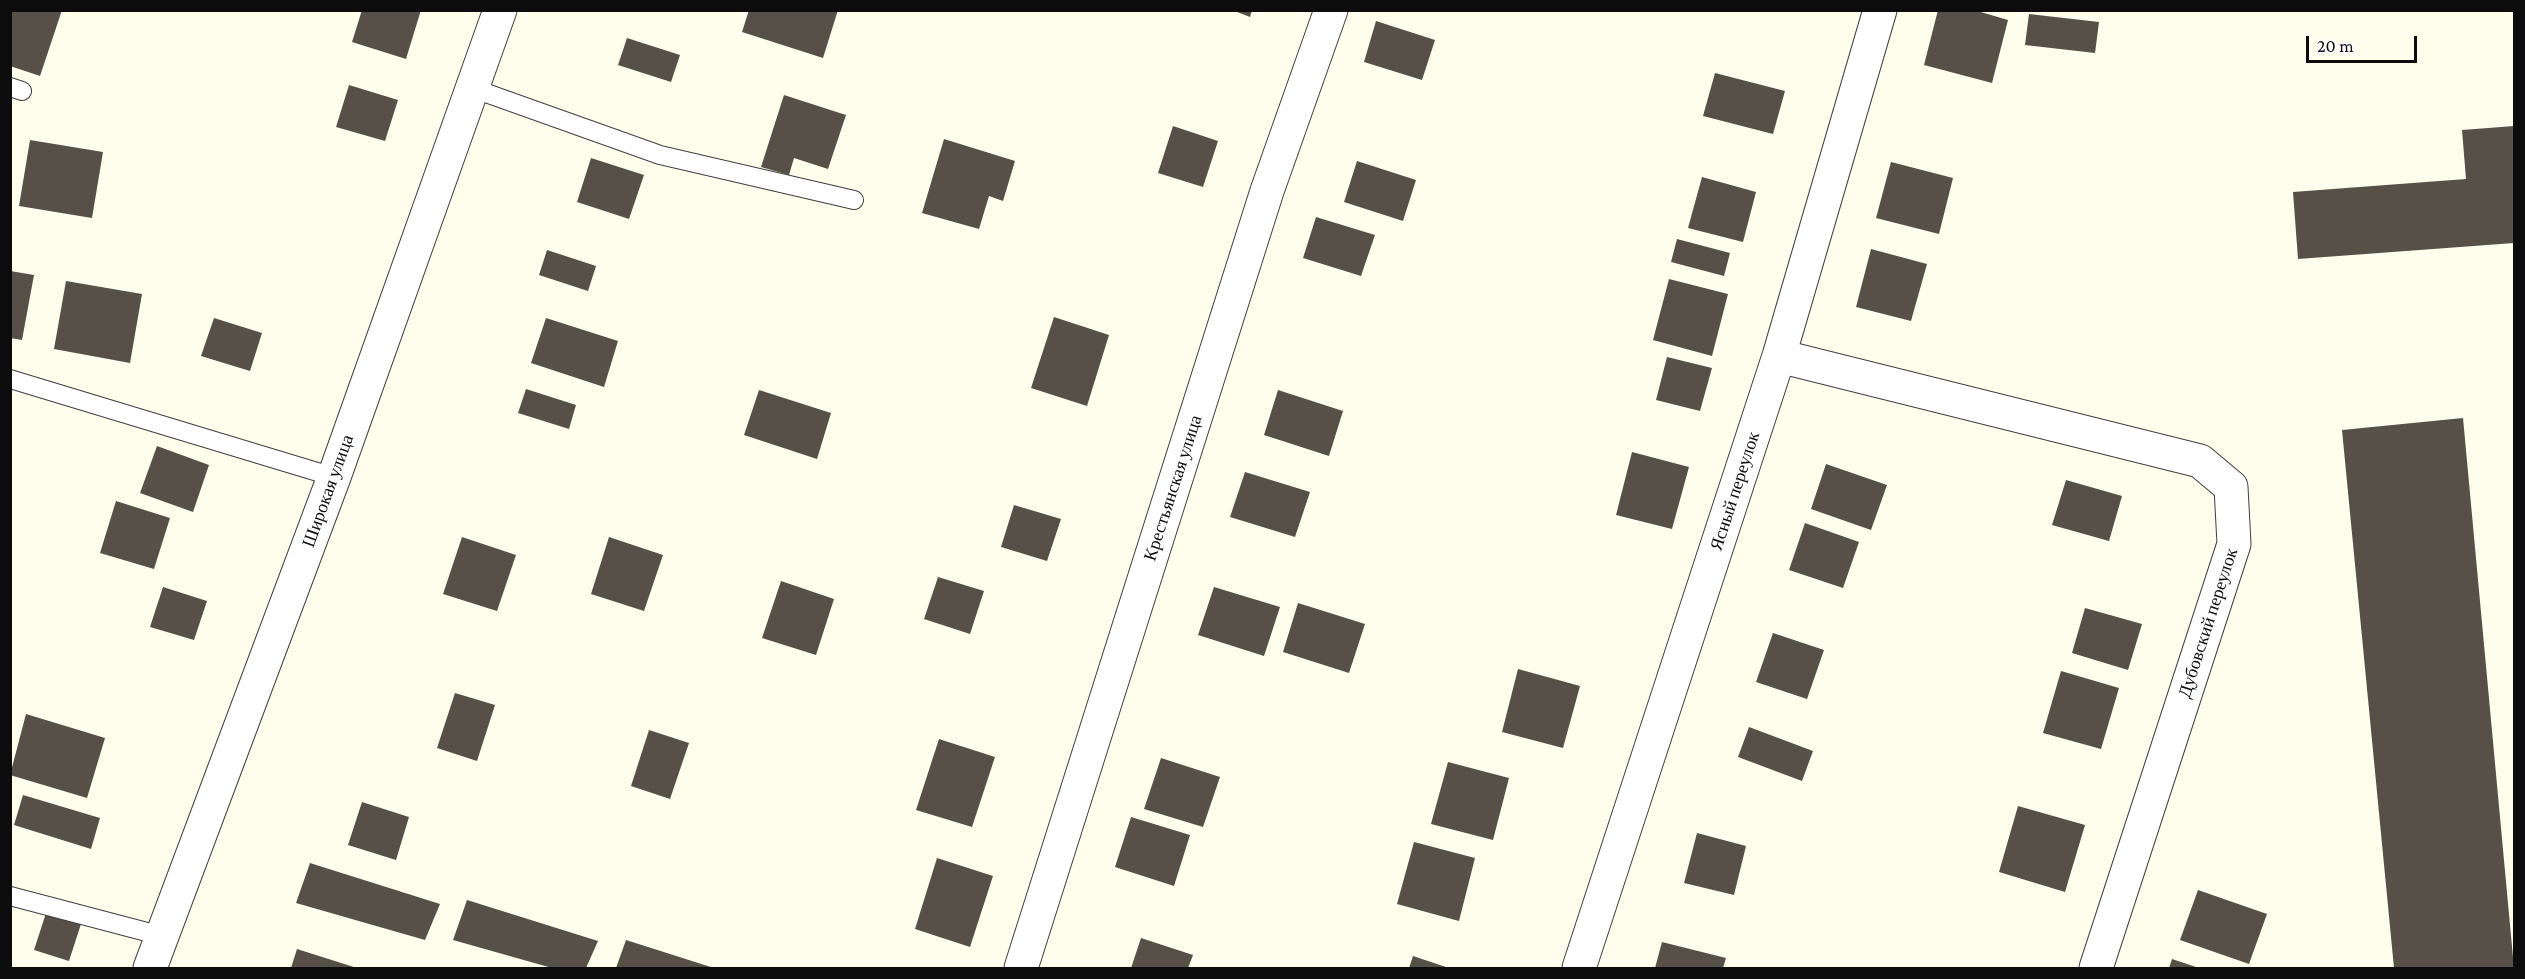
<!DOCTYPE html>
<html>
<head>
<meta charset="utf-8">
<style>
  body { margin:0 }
  #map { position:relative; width:2525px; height:979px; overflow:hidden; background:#fffeec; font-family:"Crimson Pro",serif }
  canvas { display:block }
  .frame { position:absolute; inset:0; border:12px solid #0c0c0c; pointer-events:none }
  .scale { position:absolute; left:2306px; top:36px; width:111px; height:27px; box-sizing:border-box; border:3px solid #0c0c0c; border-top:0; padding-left:8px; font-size:18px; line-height:21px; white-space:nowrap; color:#0c0c0c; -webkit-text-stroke:4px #fff; paint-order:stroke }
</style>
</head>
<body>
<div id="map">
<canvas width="2525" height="979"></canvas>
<div class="frame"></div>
<div class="scale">20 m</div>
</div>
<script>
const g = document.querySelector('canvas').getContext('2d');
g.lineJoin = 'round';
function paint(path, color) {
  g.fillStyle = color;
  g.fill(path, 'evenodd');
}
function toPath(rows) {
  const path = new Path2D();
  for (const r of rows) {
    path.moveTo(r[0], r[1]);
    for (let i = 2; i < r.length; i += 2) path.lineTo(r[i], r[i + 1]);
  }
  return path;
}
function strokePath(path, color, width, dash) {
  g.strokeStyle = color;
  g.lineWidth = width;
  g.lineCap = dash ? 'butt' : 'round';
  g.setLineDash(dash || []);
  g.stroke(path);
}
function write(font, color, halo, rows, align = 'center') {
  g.font = font + ' "Crimson Pro",serif';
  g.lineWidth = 6;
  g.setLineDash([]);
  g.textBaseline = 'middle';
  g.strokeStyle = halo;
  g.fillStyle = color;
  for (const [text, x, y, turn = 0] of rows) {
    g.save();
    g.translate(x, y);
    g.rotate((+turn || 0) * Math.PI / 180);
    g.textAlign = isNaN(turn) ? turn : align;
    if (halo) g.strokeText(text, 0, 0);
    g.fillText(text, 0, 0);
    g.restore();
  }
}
paint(toPath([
  [10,10,62,10,40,76,10,66],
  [362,10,421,10,406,59,352,42],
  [749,10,838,10,823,58,742,32],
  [1232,10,1252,10,1250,17],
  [1938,10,1974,10,2008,20,1992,83,1924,65],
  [2029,14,2099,22,2095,53,2025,45],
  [1376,21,1435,40,1422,80,1364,62],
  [627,38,680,55,671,82,618,65],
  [1715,73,1785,91,1773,134,1703,116],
  [349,85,398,100,385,141,336,127],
  [784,95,846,115,828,169,794,158,789,175,761,167],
  [1173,126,1218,141,1203,187,1158,173],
  [2514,126,2514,243,2298,259,2293,192,2466,179,2462,130],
  [944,139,1015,161,1003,201,989,196,979,229,922,213],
  [30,140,103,152,92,218,19,206],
  [591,158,644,175,629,219,577,202],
  [1357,161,1416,180,1403,221,1344,202],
  [1891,162,1953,178,1939,234,1876,218],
  [1702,177,1756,192,1743,242,1688,228],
  [1316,217,1375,235,1361,276,1303,258],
  [1677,239,1730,253,1724,276,1671,262],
  [1871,249,1927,264,1911,321,1856,307],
  [547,250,596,266,588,291,539,275],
  [10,271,34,275,22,340,10,338],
  [1669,279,1728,294,1712,356,1653,340],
  [66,281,142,294,130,363,54,349],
  [1054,317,1109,335,1087,406,1031,388],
  [214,318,262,333,250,371,201,356],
  [546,318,618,341,604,387,531,363],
  [1667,357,1712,368,1700,411,1656,400],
  [526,389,576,405,569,429,518,413],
  [759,390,831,413,817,459,744,435],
  [1278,390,1343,411,1329,456,1264,435],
  [2463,418,2514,968,2394,968,2342,430],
  [157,446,209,465,193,512,140,493],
  [1632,452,1689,467,1672,529,1616,515],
  [1826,464,1887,485,1871,530,1811,509],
  [1245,472,1310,492,1295,537,1230,517],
  [2066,480,2122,496,2109,541,2052,525],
  [116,501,170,518,154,569,100,553],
  [1014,505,1061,519,1047,561,1001,547],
  [1805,523,1859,542,1843,588,1789,570],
  [462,537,516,555,497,611,443,594],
  [609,537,663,555,644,611,591,594],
  [938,577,984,591,970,634,924,619],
  [781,581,834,599,816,655,762,638],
  [163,587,207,601,194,640,150,627],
  [1214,587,1280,607,1264,656,1198,635],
  [1298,603,1365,624,1349,673,1283,652],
  [2085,608,2142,624,2128,670,2072,653],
  [1773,633,1824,650,1807,699,1756,682],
  [1518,669,1580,686,1563,748,1502,732],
  [2061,671,2119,688,2101,749,2043,733],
  [455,693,495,705,477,761,437,748],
  [26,714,105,738,87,798,10,775],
  [1749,727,1813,751,1802,781,1738,757],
  [649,730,689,743,670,799,631,786],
  [939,739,995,757,972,827,916,810],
  [1161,758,1220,777,1203,827,1144,809],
  [1448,762,1509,778,1493,840,1431,824],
  [23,795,100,818,91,849,14,825],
  [362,802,409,817,396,860,348,845],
  [2018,806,2085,825,2065,892,1999,872],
  [1131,817,1190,835,1174,886,1115,867],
  [1697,833,1746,846,1734,895,1684,883],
  [1414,842,1475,858,1459,921,1397,904],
  [937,858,993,876,970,947,915,929],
  [310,863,440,904,425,940,296,903],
  [2198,890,2267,914,2249,964,2180,940],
  [467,900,598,941,586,968,552,968,453,940],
  [46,913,81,924,69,961,34,950],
  [1141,938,1193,955,1188,968,1131,968],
  [626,940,714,968,616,968],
  [1662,942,1726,958,1723,968,1655,968],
  [297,949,357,968,291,968],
  [1413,956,1449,968,1409,968],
  [2172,959,2199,968,2169,968]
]), '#565048');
const service = toPath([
  [10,87,22,91],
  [472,88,660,155,854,200],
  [10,379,334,477],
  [10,896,162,936]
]);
const minor = toPath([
  [1779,356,2200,461,2231,487,2234,544,2096,968],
  [150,968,334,477,500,10],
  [1021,968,1267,191,1331,10],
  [1579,968,1779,356,1880,10]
]);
strokePath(service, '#3f3f3f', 20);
strokePath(minor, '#3f3f3f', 35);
strokePath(service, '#fff', 18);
strokePath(minor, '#fff', 33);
write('18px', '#0c0c0c', '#fff', [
  ["Крестьянская улица",1173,488,-72],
  ["Широкая улица",328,491,-70],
  ["Ясный переулок",1735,491,-72],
  ["Дубовский переулок",2208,623,-72]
]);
</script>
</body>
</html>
